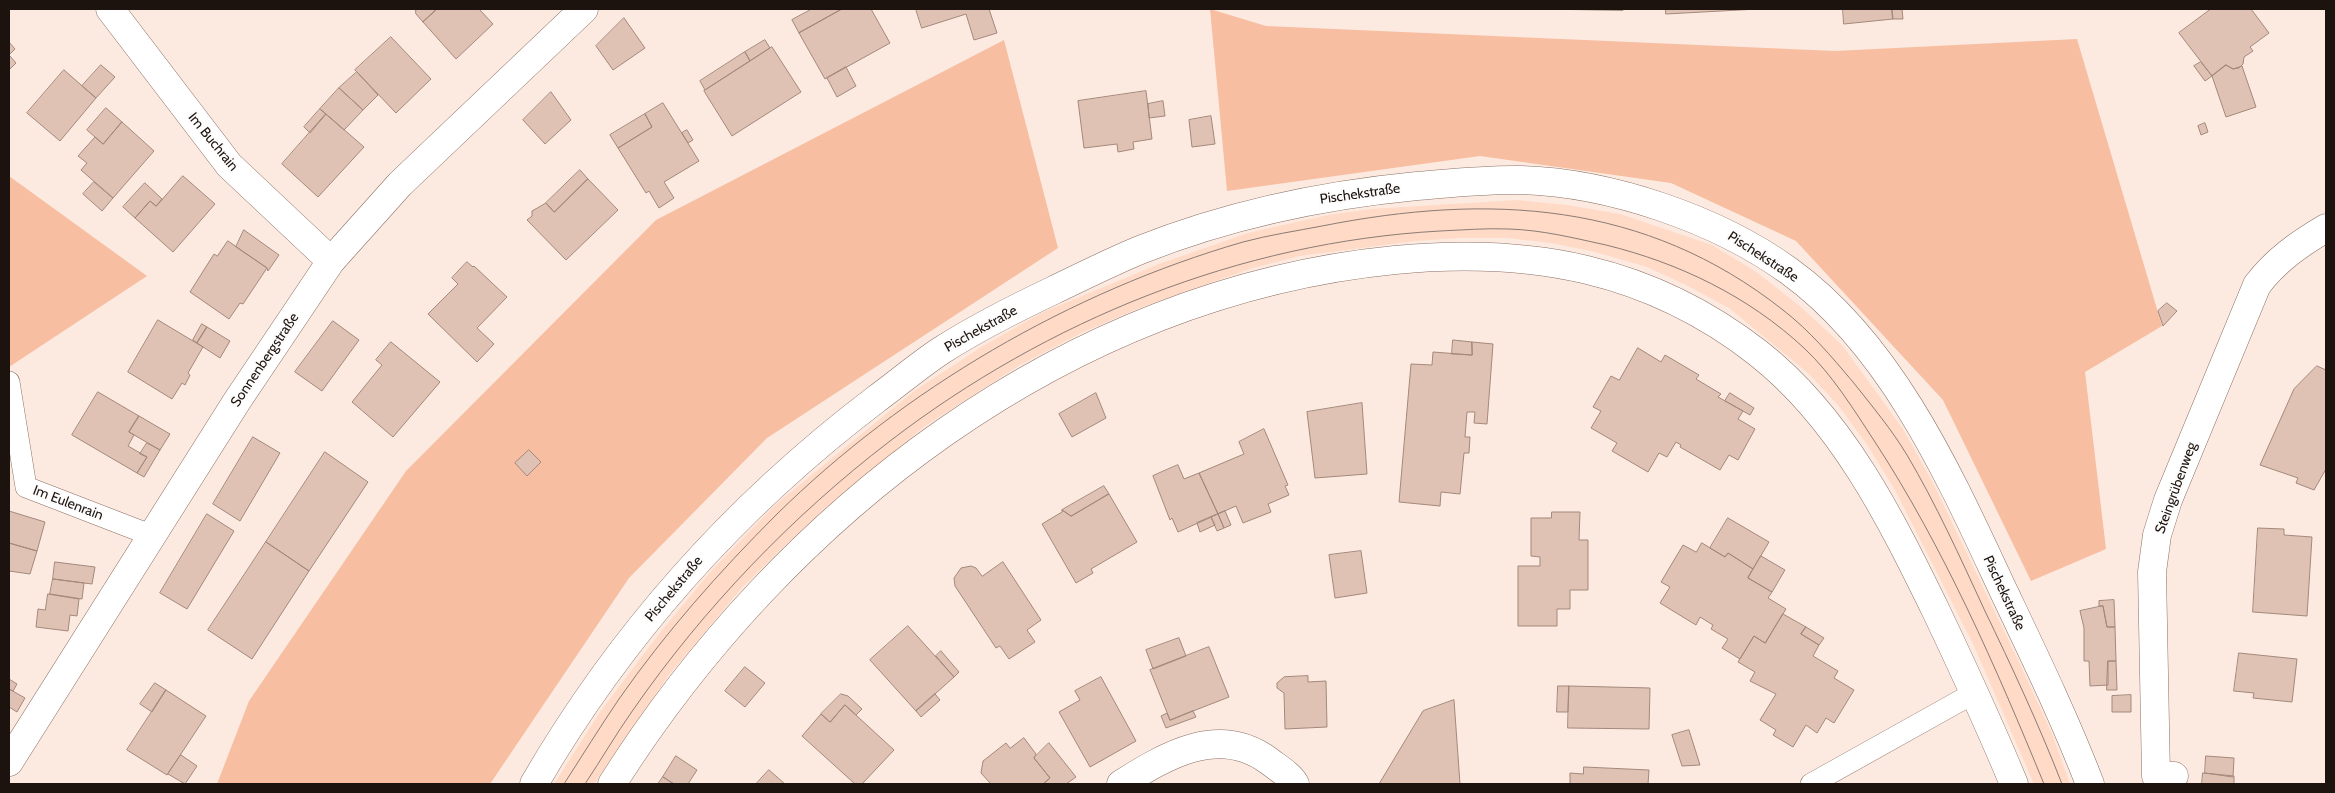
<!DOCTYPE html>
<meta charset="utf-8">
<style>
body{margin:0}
#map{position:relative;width:2335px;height:793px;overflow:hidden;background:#fceae1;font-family:Cabin,sans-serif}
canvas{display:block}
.frame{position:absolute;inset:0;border:10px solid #1d130e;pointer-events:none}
</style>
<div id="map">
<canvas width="2335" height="793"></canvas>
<div class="frame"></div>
</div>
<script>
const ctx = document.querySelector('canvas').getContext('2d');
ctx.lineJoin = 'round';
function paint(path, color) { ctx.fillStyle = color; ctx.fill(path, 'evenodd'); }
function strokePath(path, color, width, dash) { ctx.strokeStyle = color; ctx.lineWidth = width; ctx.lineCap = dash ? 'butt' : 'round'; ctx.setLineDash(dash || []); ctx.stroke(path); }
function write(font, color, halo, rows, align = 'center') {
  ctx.font = font + ' Cabin,sans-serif'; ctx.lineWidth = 4.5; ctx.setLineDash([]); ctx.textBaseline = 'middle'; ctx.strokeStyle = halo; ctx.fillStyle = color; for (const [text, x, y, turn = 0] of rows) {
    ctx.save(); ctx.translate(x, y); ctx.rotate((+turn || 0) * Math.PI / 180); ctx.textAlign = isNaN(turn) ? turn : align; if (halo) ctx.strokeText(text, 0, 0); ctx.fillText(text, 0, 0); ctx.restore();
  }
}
paint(new Path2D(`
 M1517,200L1567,205L1620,214L1712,245L1755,271L1801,307L1842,345L1903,429L1933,483L2019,662L2052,734L2070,784H2034L1974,646L1895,490L1868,446L1838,405L1809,374L1729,308L1686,285L1647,267L1595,252L1551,243L1507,238H1459L1415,241L1300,256L1253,268L1142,307L1081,333L1020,365L925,426L825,508L780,550L741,589L669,675L594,784H554L600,712L662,630L712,570L775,505L914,391L983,346L1041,313L1159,264L1248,233L1328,215L1371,209Z`), '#ffdac7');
paint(new Path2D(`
 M1210,9L1266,26L1835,51L2077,39L2162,326L2085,372L2106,549L2031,581L1943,400L1796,241L1671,183L1480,156L1227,191Z
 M1004,40L1058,248L767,438L629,578L490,784H217L249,701L406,471L656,220Z
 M9,176L147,276L9,367Z`), '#f7bea1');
const building = new Path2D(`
 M416,9H437L423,22L416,14Z
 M437,9H479L493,24L456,59L423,22Z
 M812,9H842L799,33L792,20Z
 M842,9H871L890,43L825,79L799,33Z
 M916,9H989L997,33L974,40L966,14L922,28Z
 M1540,9H1623V10Z
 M1666,9H1758L1666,14Z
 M1843,9H1892L1893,19L1844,24Z
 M1892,9H1902L1903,19H1893Z
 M2211,9H2251L2269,33L2250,47L2253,51L2244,57L2243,64L2239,68L2233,69L2226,65L2212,76L2179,33Z
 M624,18L645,48L613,70L596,46Z
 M391,37L431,79L396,113L355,70Z
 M765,40L770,48L750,61L745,52Z
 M9,42L15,49L9,55L16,63L9,70Z
 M772,47L801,92L732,136L704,91Z
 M745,52L750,61L705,90L700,81Z
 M2201,62L2212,76L2205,81L2194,66Z
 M101,65L115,77L96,98L82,86Z
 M2226,65L2233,69L2242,66L2256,107L2226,117L2212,76Z
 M846,67L856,86L837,97L827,78Z
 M64,70L96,98L60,141L27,113Z
 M357,72L378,95L363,110L339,88Z
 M339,88L363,110L344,130L320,109Z
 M1146,91L1152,139L1133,142L1134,149L1118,152L1117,144L1084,148L1078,101Z
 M551,92L571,120L545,144L523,120Z
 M1163,101L1165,116L1149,118L1148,104Z
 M663,103L699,161L664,182L674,198L659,208L649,191L646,193L618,148L652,127L645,114Z
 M106,108L122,122L103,144L87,130Z
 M320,109L326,114L310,133L304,127Z
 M326,114L364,147L318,197L282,164Z
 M645,114L652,127L618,148L610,135Z
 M1211,116L1215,144L1192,147L1189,120Z
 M122,122L154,151L113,198L81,170L87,163L78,156L95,137L103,144Z
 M2205,123L2208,132L2201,135L2198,126Z
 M687,130L693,140L688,143L682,133Z
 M580,170L588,179L554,212L546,203Z
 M183,176L215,204L173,252L135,218L150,201L156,206Z
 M588,179L618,210L566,260L527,220L532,216V211L546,203L554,212Z
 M94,182L113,198L102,211L83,194Z
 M145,183L162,199L156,206L150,201L135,218L123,207Z
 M244,230L279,255L268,271L267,268L236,247Z
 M228,241L267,268L243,304L240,303L229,319L190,292L214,254L217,256Z
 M467,262L473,267L474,266L507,297L477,328L494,344L477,362L428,314L458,284L452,278Z
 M2167,303L2177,311L2163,326L2158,311Z
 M158,320L203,347L188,373L190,375L185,385L182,383L172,399L128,372Z
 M333,321L359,340L322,391L295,372Z
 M202,324L207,327L197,343L193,340Z
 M207,327L230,341L220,358L197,343Z
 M1453,340L1472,342V355L1452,354Z
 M391,342L440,382L393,437L352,402L382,365L376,360Z
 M1472,342L1493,344L1487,424L1474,423L1475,412H1467L1465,437H1470L1469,453H1464L1460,494L1441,492L1440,506L1399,502L1411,364L1432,365L1433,352L1472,355Z
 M1638,348L1661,362L1665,355L1699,375L1696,379L1721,394L1718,397L1743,411L1738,419L1755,429L1738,460L1729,455L1720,470L1680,447L1681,445L1676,442L1667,457L1659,453L1648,472L1612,451L1617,443L1591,428L1601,411L1593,407L1611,376L1619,380Z
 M2317,366L2326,370V469L2314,490L2296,483L2298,478L2260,465L2294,389Z
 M98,392L139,416L129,432L134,435L128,446L147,457L137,473L72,435Z
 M1096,393L1106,418L1072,437L1059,414Z
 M1730,393L1754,408L1750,415L1725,401Z
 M1362,403L1367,474L1315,478L1307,412Z
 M139,416L170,434L160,450L129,432Z
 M1264,429L1288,485L1285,486L1289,495L1268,504L1271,512L1243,523L1236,506L1218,514L1199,473L1244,454L1239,442Z
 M253,437L280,453L240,521L213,504Z
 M147,443L160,450L144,477L137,473L147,457L140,454Z
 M529,450L541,462L527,476L515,463Z
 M325,452L368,482L309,571L266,542Z
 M1178,465L1184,479L1199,473L1218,514L1178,532L1172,518L1170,520L1153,476Z
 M1104,486L1109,494L1071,516L1062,510Z
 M1109,494L1137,542L1091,569L1093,573L1076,583L1042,524L1062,512V510L1071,516Z
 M9,511L45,522L37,551L9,543Z
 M1225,511L1231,525L1224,528L1218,514Z
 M1552,512H1580L1579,540H1588V590H1570V609H1557V626H1518V566H1540V557L1531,556V518H1551Z
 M207,514L234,531L187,609L160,593Z
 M1218,514L1224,528L1217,531L1211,517Z
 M1211,517L1215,525L1200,532L1197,523Z
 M1728,518L1769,542L1753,569L1728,553L1725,557L1710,548Z
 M2258,528L2284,529V535L2312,537L2307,616L2253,612Z
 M266,542L309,571L252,659L208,630Z
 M9,543L37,551L30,574L9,571Z
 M1702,543L1725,557L1728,553L1753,569L1748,578L1772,592L1768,598L1786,609L1765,643L1754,636L1740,659L1722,648L1728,639L1711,629L1713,625L1700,617L1696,625L1660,603L1670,587L1661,582L1683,545L1696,552Z
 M1361,551L1367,593L1335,598L1329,555Z
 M1761,556L1785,570L1772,592L1748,578Z
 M55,562L95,567L92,584L53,579Z
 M1003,562L1041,620L1027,630L1035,642L1009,659L1000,646L996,648L955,586L954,578L961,568L971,566L976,568L982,576Z
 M53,579L84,583L82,599L50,594Z
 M48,594L79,599L77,616L70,615L68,631L36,627L38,609L45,610Z
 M2114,600L2115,627H2107L2103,606H2099V601Z
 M2103,606L2107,627H2115L2116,661H2108V685L2090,686L2089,661H2084V628L2080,611Z
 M1783,614L1806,627L1801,634L1819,645L1813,656L1838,671L1834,678L1854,690L1834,723L1826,718L1817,733L1806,725L1793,747L1773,735L1776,730L1760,720L1776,694L1750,681L1755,672L1738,662L1754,636L1765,643Z
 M908,626L954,677L916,711L870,660Z
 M1806,627L1824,638L1819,645L1801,634Z
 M1179,638L1186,656L1153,669L1146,650Z
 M1209,647L1229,697L1170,720L1150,670Z
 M941,651L959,672L954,677L936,656Z
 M2239,653L2297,659L2292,702L2253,698L2254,693L2234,691Z
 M2108,661H2116L2117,690H2107Z
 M745,667L765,683L745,707L725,691Z
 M1308,676V682L1326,681L1327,727L1285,729L1284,693L1277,688V683L1284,677Z
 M1101,677L1136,741L1090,767L1059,712L1080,700L1075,691Z
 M9,679L17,684L13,691L9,689Z
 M155,683L166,690L152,712L140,704Z
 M1558,686H1569L1568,712H1557Z
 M1569,686L1650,688L1649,729L1568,728Z
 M9,689L25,698L17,712L9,707Z
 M166,690L206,716L167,775L127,750Z
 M841,694L848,696L862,709L856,715L845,705L830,722L821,714Z
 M935,694L940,700L921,717L916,711Z
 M2131,695V712H2112V696Z
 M1454,700L1460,784H1379L1423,711Z
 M845,705L894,750L862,784H855L802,736L821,714L830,722Z
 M1193,711L1196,717L1166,728L1161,716L1167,713L1170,720Z
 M1689,730L1700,765L1682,766L1672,735Z
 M1024,738L1036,754L1034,758L1050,778L1043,784H991L981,773L983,761L1006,743L1010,748Z
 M1049,743L1076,777L1066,784H1043L1050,778L1034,758Z
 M181,755L197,766L185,784L168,774Z
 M676,756L697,770L688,784H674L663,777Z
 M2206,756L2234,758L2233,777L2205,773Z
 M1584,767L1649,770L1648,784H1570V773L1583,774Z
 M769,770L785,784H756Z
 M2203,773L2234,776V784H2202Z
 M663,777L674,784H658Z`);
paint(building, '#dfc2b3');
strokePath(building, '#a3887b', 1);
const service = new Path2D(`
 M9,382L26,487L153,536
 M1811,784L1974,693`);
const minor = new Path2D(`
 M110,9L229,165L331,261
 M9,762L237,401L331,261L400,184L584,9
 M2174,776H2156L2152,572L2157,535L2168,500L2257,285C2276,260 2299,244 2326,228
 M1121,784C1167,755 1219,724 1269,761C1278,768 1290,775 1295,784`);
const secondary = new Path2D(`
 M534,784C621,634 737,505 875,400C897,384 919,365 942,350C978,327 1016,308 1054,290C1083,276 1111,262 1140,250C1228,215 1323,195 1417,186C1452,183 1487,179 1522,180C1611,183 1717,219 1789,271C1893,346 1951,479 2004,592C2034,655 2065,719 2090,784
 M612,784C784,512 1067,292 1395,260C1530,247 1649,268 1758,353C1842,419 1891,519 1937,613C1964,670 1990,726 2014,784`);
strokePath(service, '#8c7164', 22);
strokePath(minor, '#8c7164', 29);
strokePath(secondary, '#8c7164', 29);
strokePath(service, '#fff', 21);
strokePath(minor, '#fff', 28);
strokePath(secondary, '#fff', 28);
strokePath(new Path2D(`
 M564,784C582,756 600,727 619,699C665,633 719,572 776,515C904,389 1070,292 1243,242C1269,235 1296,231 1322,226C1489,193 1645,201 1783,310C1810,331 1831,356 1853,382C1872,406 1892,430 1907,455C1936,504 1960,557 1984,609C2012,667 2039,725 2062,784
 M585,784C601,760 616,734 633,710C703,609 792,516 890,441C1048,320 1240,242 1440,231C1463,230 1486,228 1509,229C1542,230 1574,238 1606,245C1679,263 1748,296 1804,348C1832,374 1854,410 1875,442C1944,548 1996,667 2044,784`), '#8a7c75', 1);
write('14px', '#1d130e', '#fcfcfc', [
 ["Im Buchrain",213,142,51],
 ["Pischekstraße",1360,194,-8],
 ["Pischekstraße",1763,257,33],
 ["Pischekstraße",981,329,-29],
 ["Sonnenbergstraße",265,360,-56],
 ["Steingrübenweg",2176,488,-70],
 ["Im Eulenrain",68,503,21],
 ["Pischekstraße",674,589,-50],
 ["Pischekstraße",2004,593,65]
]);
</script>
